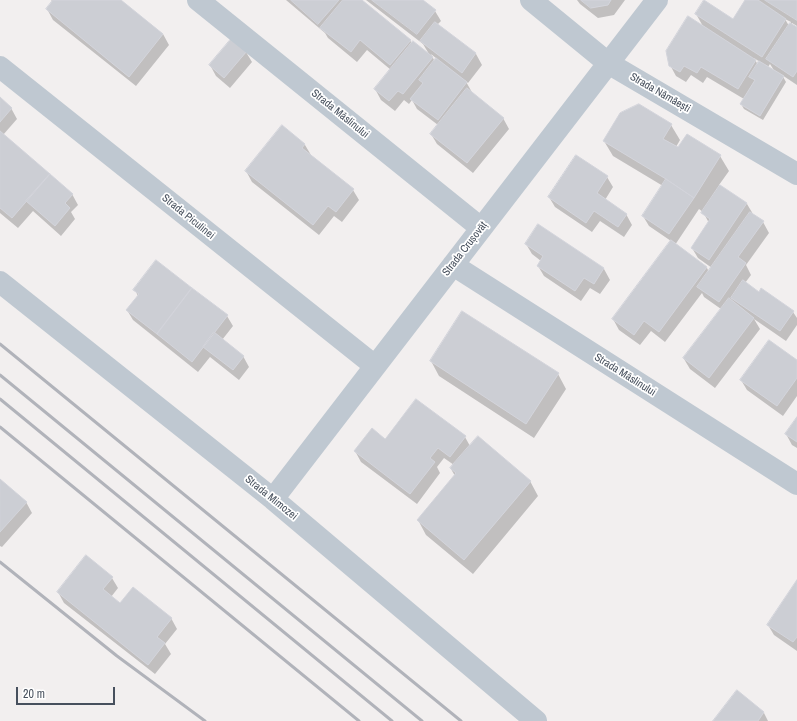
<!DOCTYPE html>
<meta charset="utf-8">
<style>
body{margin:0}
#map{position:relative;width:797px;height:721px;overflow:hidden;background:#f2efef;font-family:"Archivo Narrow",sans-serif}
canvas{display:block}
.scale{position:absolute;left:16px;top:687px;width:99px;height:18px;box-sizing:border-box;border:2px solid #47505d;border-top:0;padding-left:5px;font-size:12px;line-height:14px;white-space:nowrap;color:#47505d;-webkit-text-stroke:3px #fff;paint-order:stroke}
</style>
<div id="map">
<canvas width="797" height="721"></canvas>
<div class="scale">20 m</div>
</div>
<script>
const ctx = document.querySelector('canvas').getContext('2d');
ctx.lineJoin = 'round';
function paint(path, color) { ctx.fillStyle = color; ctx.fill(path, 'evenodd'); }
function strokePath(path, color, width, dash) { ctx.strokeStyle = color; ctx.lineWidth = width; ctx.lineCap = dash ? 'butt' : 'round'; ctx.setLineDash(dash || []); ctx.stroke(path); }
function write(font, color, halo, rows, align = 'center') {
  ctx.font = font + ' "Archivo Narrow",sans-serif'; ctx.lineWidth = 3.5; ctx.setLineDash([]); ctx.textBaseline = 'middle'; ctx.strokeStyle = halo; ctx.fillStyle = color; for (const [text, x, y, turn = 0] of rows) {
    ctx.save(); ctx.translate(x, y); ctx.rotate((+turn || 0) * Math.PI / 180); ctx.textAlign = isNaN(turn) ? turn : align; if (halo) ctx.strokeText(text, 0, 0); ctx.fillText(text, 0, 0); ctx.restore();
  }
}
paint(new Path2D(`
 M51,0H120L163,34L169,45L136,86L53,20L47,9L53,2Z
 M286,0H361L410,40L412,44L429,54L423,44L366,0H421L435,11L441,21L437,25L476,54L482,65L468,83L465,80L473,94L503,118L509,129L473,173L437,144L431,134L438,125L417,109L412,100L409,104L404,100L395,111L381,100L375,89L391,70L367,50L357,62L328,38L325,33ZM431,54L437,59L435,62Z
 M577,0H625L614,15L598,18L580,4Z
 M746,0H797V26L792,23L791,25L797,28V85L782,75L786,82L763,120L744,109L741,104L744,99L707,77L703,83L691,75L686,82L676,76L670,65L704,28L696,14L733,20ZM785,19L791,22L789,26ZM754,58L760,62L758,65ZM770,64L775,72L768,67Z
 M246,52L252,62L230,88L216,76L210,65Z
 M0,99L11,108L17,119L3,135L72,194L78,205L71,212L75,219L61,236L33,211L18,228L0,213Z
 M671,125L680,140L676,147L720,156L729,171L719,185L747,204L753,214L763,222L769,233L746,265L751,275L745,283L759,293L793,312L797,318V325L786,341L754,319L760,329L715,388L690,369L684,359L721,309L704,297L702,293L665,342L651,331L640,345L619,330L613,319L671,241L649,226L643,216L663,186L613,156L604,141ZM699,209L703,212L709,223L692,248L698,258L712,268L709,272L707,268L675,245Z
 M282,126L305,145L311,155L353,190L359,200L342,222L334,216L319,235L252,182L246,171Z
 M607,177L613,187L605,200L626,214L632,225L624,237L600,221L592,232L555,207L549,197Z
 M538,225L604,269L610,280L600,294L590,288L581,301L544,276L538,266L541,261L532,254L526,244Z
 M135,290L227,316L233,326L222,340L243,356L249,367L239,380L210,357L198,372L133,320L127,310L138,296Z
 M431,361L558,374L566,389L534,438L439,376Z
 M797,361V396L783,416L747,390L741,380Z
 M797,419V448L792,445L786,434Z
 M465,437L470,446L530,481L538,496L473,574L426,535L418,520L455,476L451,469L454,465L444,458L437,467L440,473L417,504L361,462L355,451L386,440Z
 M0,480L26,502L32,513L2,547L0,546Z
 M86,557L112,578L118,588L111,597L120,604L171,618L177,629L165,644L171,654L155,674L64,603L58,592Z
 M797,582V651L774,635L768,625Z
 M764,713L768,721H714Z`), '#0003');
const building = new Path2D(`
 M53,0H121L163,34L129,77L46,9Z
 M291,0H339L318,24Z
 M343,0H362L411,40L390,65L360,40L351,52L320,28Z
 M372,0H423L436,10L417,34Z
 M581,0H611L608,5L591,8Z
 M704,0L733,19L745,0H758L786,19L762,57L695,14Z
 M765,0H797V20Z
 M688,16L756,60L738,89L701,67L697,73L684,66L680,72L669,66L666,51Z
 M435,22L476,53L462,73L420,41Z
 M790,23L797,27V71L793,77L766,59Z
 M231,39L247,51L224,78L209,65Z
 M413,41L433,57L403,94L398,91L389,101L374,89Z
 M436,58L467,82L438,120L410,99L423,83L419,80Z
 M759,61L784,76L760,116L740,104L755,80L749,77Z
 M467,88L504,118L467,163L430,134Z
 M0,97L12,108L0,122Z
 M639,104L672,124L663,139L678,147L687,134L721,155L694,198L666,179L603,141L620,113Z
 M282,125L305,144L302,148L354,189L336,212L328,206L313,225L245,171Z
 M0,131L50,174L12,218L0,208Z
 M576,155L608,176L597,193L627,214L618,227L594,211L586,223L548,197Z
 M50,174L73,194L65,203L70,208L55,226L26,201Z
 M666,179L694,198L669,234L642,216Z
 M720,185L747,203L709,260L691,248L710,219L701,213Z
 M750,212L764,221L738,257L746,263L719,302L697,287Z
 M538,224L604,268L594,284L584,278L575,291L537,266L543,256L525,244Z
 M671,240L707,267L659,332L644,321L634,335L612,319Z
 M156,260L192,288L157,334L126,310L139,294L133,290Z
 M743,280L759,292L761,288L794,311L780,331L731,298Z
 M192,288L228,315L192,362L157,334Z
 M729,298L754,318L709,378L683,358Z
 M462,311L559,373L526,424L430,361Z
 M214,332L244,356L233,370L203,347Z
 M769,340L797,360V378L777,406L740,380Z
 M416,399L466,436L450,457L438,448L430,458L435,462L410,494L354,451L372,428L385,439Z
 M797,417V442L785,434Z
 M478,436L531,481L464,560L417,520L456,473L450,468Z
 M0,479L27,502L0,532Z
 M86,555L113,577L103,589L120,603L133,587L172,618L157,637L165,643L148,665L57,592Z
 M797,580V637L793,642L767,625Z
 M737,690L764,712L758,721H713Z`);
paint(building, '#ccced4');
strokePath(building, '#d3d4db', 1);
strokePath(new Path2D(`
 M198,0L481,228
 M531,0L608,63L797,174
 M0,67L375,366
 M453,265L797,484
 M0,282L273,499L536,721
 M273,499L657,0`), '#bfc8d1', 22);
strokePath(new Path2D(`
 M0,344L461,721
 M0,375L422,721
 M0,399L392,721
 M0,427L359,721
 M0,562L117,656L205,721`), '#b1b3ba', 3);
write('11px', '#47505d', '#fff', [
 ["Strada Nămăești",660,93,30],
 ["Strada Măslinului",340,114,39],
 ["Strada Piculinei",188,217,39],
 ["Strada Crușovăț",465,249,-52],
 ["Strada Măslinului",625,375,32],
 ["Strada Mimozei",271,498,39]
]);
</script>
